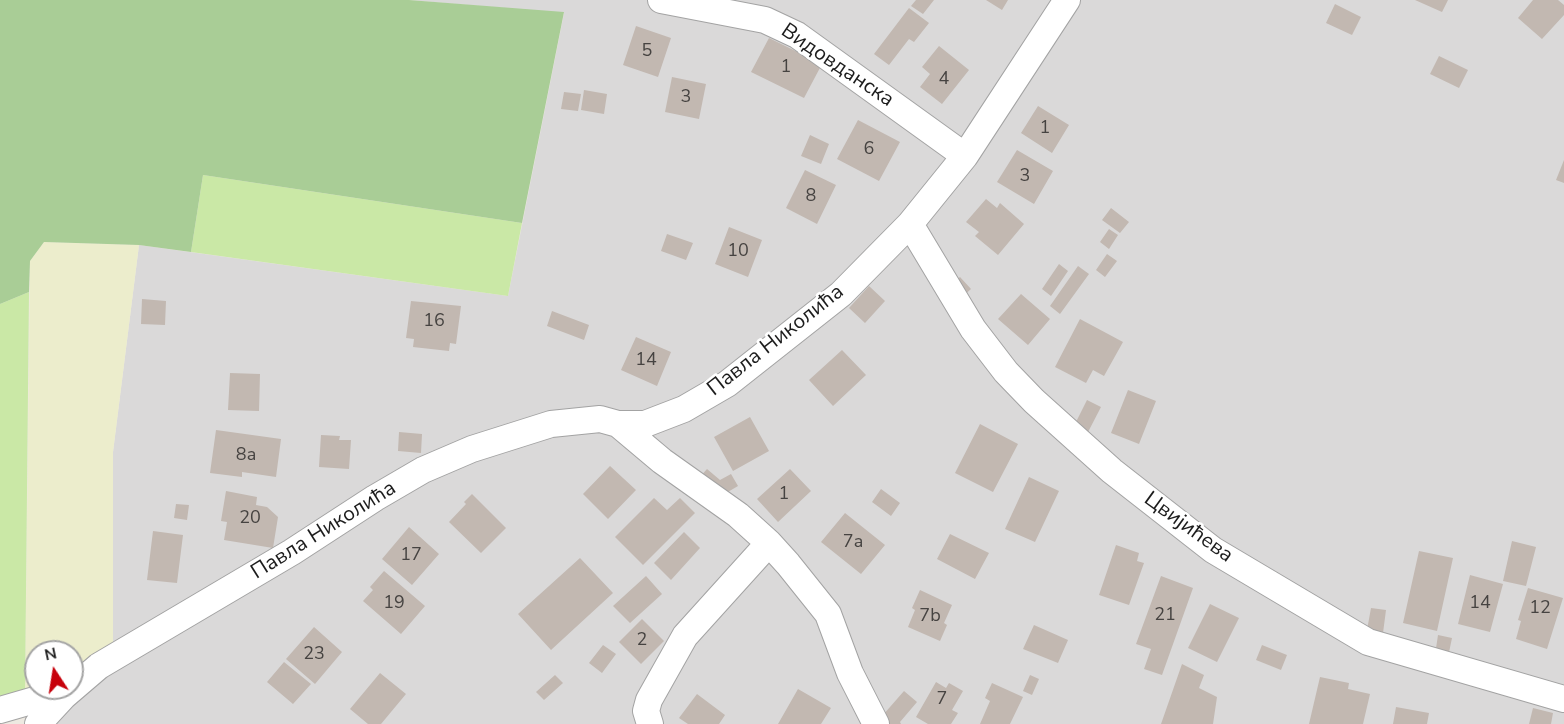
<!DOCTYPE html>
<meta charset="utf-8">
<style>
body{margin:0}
#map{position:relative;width:1564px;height:724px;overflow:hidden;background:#ede9e1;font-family:"Nunito Sans",sans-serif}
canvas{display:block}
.north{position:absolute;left:24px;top:640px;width:60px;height:60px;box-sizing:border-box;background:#fff;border:2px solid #a4a4a4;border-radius:50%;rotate:348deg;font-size:16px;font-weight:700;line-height:24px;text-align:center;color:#1c1c1c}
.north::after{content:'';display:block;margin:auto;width:21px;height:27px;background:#c7010b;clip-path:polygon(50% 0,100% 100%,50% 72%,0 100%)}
</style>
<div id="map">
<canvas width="1564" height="724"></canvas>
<div class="north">N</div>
</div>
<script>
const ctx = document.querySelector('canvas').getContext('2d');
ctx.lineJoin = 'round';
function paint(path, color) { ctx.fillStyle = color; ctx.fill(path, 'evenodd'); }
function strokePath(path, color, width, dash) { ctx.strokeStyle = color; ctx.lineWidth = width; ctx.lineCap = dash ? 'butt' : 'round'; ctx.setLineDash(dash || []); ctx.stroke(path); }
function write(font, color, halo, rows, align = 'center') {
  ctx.font = font + ' "Nunito Sans",sans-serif'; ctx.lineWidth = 5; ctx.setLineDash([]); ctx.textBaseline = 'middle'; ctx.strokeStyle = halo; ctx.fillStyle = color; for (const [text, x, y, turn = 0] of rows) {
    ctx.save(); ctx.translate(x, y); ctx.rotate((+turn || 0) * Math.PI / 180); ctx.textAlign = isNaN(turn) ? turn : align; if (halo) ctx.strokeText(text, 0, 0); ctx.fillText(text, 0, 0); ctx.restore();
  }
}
paint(new Path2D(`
 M409,0H1564V724H46L113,646V452L139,245L508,296L564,13Z`), '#dad9d9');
paint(new Path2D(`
 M44,242L139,245L113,452V646L72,674V652H36V688L25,692L30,261Z`), '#ecedcc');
paint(new Path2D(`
 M203,175L522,223L508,296L191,252Z
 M29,292L25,692L0,699V304Z`), '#cae8a6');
paint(new Path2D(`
 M0,0H409L564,12L522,223L203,175L191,252L139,245L44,242L30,261L29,292L0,304Z`), '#a9cd96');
paint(new Path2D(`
 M916,0H934L923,14L911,6Z
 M986,0H1008L1002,10Z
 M1415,0H1448L1442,12Z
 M1533,0H1558L1564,5V15L1542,39L1518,18Z
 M1335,4L1361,17L1352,35L1326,23Z
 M909,8L929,23L914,42L909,39L889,65L874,54Z
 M636,26L671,38L658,77L623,65Z
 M769,38L822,64L804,98L751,72Z
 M939,46L969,70L942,104L920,87L930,74L922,67Z
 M1439,56L1468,70L1459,88L1430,74Z
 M672,77L706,84L699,119L665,112Z
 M584,90L607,94L604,114L581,110Z
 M564,92L581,94L578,111L561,109Z
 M1038,106L1069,125L1052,153L1021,133Z
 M858,120L900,142L879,181L837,159Z
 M810,135L829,144L821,164L801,156Z
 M1017,150L1053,171L1034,204L997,182Z
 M1564,160V183L1556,180Z
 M805,170L836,185L817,224L786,208Z
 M986,199L997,208L1000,203L1024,224L998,255L975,236L979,232L966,222Z
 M1111,208L1129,222L1120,233L1102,220Z
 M729,227L762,240L748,277L715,264Z
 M1109,229L1118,235L1109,249L1100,242Z
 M667,234L693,243L686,260L661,251Z
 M1107,254L1117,261L1105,277L1096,270Z
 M1059,264L1068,271L1051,296L1042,289Z
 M1078,266L1089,274L1060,314L1050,306Z
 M960,277L971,289L961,298L950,286Z
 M869,286L885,301L865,323L849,308Z
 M1021,294L1050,319L1028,345L998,319Z
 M142,299L166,301L165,325L141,324Z
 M411,301L461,306L456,344L450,343L449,351L413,347L414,339L406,338Z
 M552,311L589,325L584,340L547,326Z
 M1080,319L1123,342L1104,376L1093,370L1086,383L1055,367Z
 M636,337L671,352L657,386L621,370Z
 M842,350L866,375L833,406L809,380Z
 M230,373L260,374L259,411L228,410Z
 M1128,390L1156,401L1139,444L1111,433Z
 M1087,400L1101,407L1087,434L1073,428Z
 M750,417L769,451L733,471L714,437Z
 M980,424L1018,444L993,492L955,473Z
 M216,430L281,439L276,477L242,472V477L210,473Z
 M399,432L422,434L421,453L398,451Z
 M321,435L340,436L339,440H351L349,469L319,467Z
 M610,466L636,490L608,519L583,494Z
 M707,469L720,480L731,474L738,486L721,496L699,478Z
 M790,469L811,491L778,522L757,499Z
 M1029,477L1059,491L1035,542L1005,529Z
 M881,489L900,503L891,516L872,502Z
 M226,491L257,497L256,505L267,507L278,517L273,548L224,540L227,522L221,521Z
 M472,494L506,528L481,553L449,522L466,504L464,502Z
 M654,498L667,510L680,498L695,513L643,565L615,537Z
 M176,504L189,505L187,520L174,518Z
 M845,513L885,545L861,574L821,542Z
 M409,527L439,554L412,585L382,559Z
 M153,531L183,535L177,583L147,580Z
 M684,532L700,548L671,580L654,563Z
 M950,534L989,553L975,579L937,559Z
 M1512,541L1536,547L1526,586L1503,581Z
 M1116,545L1139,553L1137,561L1144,563L1129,605L1099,595Z
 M1419,551L1453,558L1437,631L1403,623Z
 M580,558L613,593L551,650L518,614Z
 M384,571L425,606L401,634L363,601L373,590L370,587Z
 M1470,575L1503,584L1490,632L1458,624Z
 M646,576L662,594L630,623L613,606Z
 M1161,576L1193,588L1162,675L1144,669L1151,649L1136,644Z
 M1528,588L1563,598L1547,649L1516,639L1521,621L1518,620Z
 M920,590L952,605L944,623L947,625L940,641L908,627L915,610L912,608Z
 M1210,604L1239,618L1217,662L1188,648Z
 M1371,608L1386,610L1383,633L1367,630Z
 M642,619L664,641L641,664L619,642Z
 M1034,625L1068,640L1058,663L1023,649Z
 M314,627L342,652L315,684L286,659Z
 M1438,635L1452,638L1448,657L1435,655Z
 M603,645L616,654L602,673L589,663Z
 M1262,645L1287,655L1281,670L1256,660Z
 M284,662L311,684L293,704L267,682Z
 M1182,664L1204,675L1199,688L1217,697L1213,724H1161Z
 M380,673L406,694L381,724H368L350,709Z
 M555,675L563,683L544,700L536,692Z
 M1030,675L1039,679L1032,695L1023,691Z
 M1320,677L1349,683L1348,689L1370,694L1363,724H1309Z
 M936,682L946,688L949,683L963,691L952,710L958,713L951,724H928L916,717Z
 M992,683L1023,697L1010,724H980L990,701L985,698Z
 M798,689L831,708L821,724H778Z
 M904,691L917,702L900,722L901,724H888L883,715Z
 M697,694L725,715L719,724H688L679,718Z
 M1396,707L1429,713L1427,724H1393Z
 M1533,708L1553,713L1551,724H1529Z`), '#c2b8b1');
const minor = new Path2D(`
 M661,0L765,20L797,35L965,156
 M910,224L973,329L1006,372L1034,401L1112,471L1213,550L1368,642L1564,699
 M618,424L662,461L738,515L769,543L788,564L828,614L850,673L876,724
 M0,710L45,697L64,696
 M38,724L64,696L99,666L292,552L375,498L423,470L472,449L551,424L600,419L618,424H645L684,409L727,384L841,294L910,224L965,156L1067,0
 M650,724L646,711L649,700L685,636L769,543`);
strokePath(minor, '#a3a3a3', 28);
strokePath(minor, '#fff', 26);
write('18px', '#464341', null, [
 ["5",647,52],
 ["1",786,68],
 ["4",944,80],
 ["3",686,98],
 ["1",1045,129],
 ["6",869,150],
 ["3",1025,177],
 ["8",811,197],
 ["10",738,252],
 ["16",434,322],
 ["14",646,361],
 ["8a",246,456],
 ["1",784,495],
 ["20",250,519],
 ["7a",853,543],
 ["17",411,556],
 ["19",394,604],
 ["14",1480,604],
 ["12",1540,609],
 ["21",1165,616],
 ["7b",930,617],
 ["2",642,641],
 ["23",314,655],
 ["7",942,700]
]);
write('21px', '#1c1c1c', '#fff', [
 ["Видовданска",837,66,34],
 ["Павла Николића",776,341,-38],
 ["Цвијићева",1188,528,36],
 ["Павла Николића",324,531,-32]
]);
</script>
